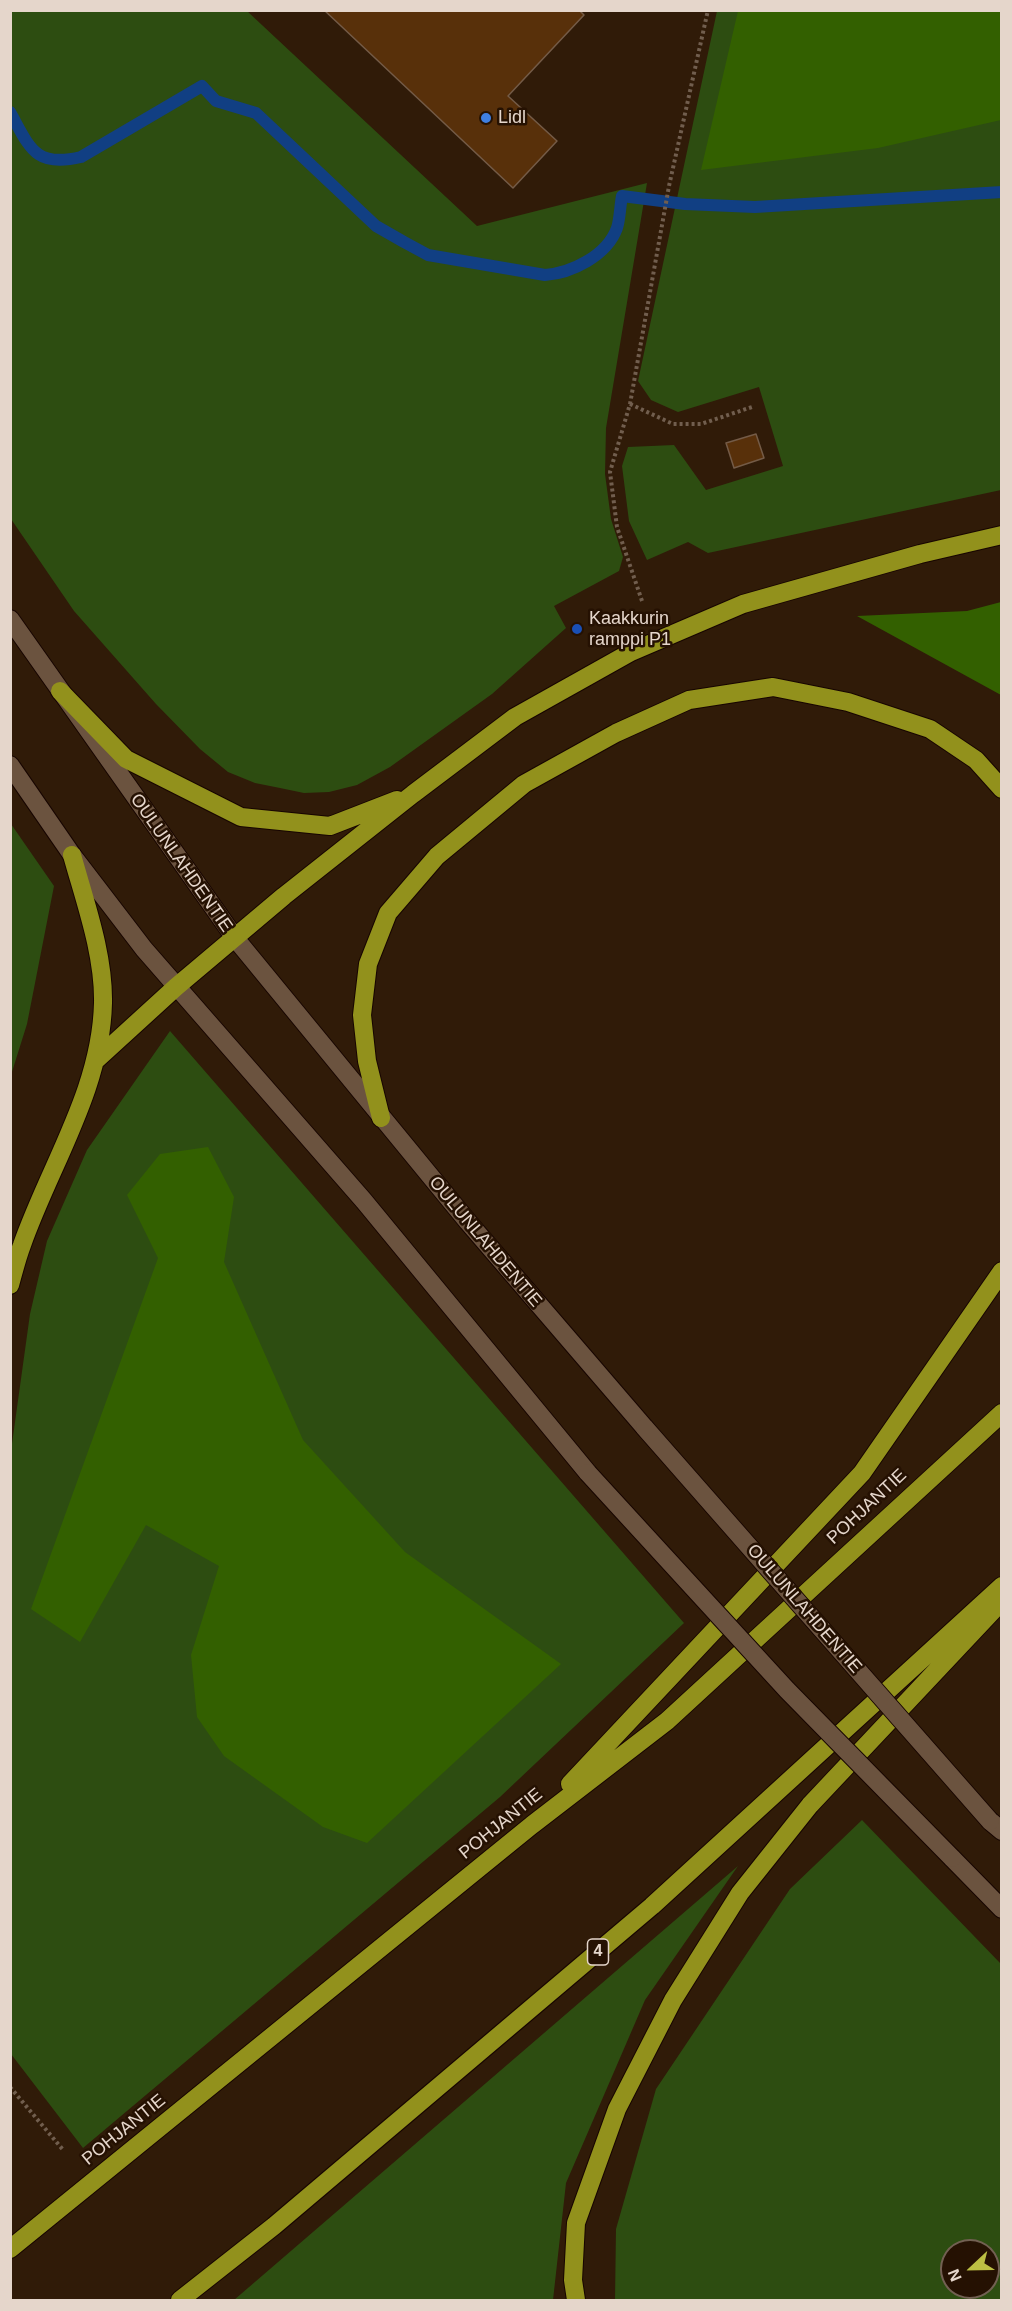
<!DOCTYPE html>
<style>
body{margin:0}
#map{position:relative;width:1012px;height:2311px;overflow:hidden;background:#301b08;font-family:Helvetica,sans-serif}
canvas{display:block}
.frame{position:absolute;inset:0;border:12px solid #e5d6cb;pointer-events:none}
.north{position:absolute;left:940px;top:2239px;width:60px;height:60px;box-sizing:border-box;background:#251102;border:2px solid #726052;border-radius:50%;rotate:248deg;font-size:16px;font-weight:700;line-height:24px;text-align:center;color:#e5d6cb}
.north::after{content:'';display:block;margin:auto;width:21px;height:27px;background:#bdbf43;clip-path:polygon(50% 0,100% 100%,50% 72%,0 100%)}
</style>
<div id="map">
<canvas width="1012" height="2311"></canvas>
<div class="frame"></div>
<div class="north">N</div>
</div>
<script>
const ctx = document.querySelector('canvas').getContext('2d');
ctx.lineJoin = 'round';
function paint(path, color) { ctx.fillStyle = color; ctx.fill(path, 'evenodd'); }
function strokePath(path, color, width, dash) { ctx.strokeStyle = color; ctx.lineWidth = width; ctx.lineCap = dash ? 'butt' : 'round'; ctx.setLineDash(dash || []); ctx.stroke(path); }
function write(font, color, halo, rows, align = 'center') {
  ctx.font = font + ' Helvetica,sans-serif'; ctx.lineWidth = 5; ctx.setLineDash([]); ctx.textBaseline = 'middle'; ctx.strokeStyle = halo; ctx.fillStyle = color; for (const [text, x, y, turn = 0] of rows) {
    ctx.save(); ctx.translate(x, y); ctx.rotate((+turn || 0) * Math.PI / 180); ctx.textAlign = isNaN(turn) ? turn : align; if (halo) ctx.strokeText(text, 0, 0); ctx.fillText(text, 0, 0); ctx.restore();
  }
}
paint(new Path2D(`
 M10,11H247L477,226L647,183L606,428L605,474L611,519L623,557L619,571L554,606L566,628L492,694L390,767L357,785L329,792L304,793L280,788L255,783L228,772L200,749L156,704L74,611L11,519Z
 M717,11H1001V490L708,553L688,542L647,560L629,521L622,466L628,447L674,445L706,490L783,466L759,387L678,412L651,400L638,381Z
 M11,824L54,886L27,1024L11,1075Z
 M170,1031L684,1623L500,1797L83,2148L11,2054L10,1458L30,1314L47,1241L87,1150Z
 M862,1820L1001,1964V2300H615L616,2229L656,2089L790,1889ZM952,2251H988V2287H952Z
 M738,1866L645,2000L566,2183L553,2300H234Z`), '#2d4d11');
paint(new Path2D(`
 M738,11H1001V120L878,148L701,170Z
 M1001,602V695L857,616L967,611Z
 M208,1147L234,1197L224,1262L303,1440L405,1552L561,1664L367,1843L323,1827L224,1756L197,1717L191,1655L219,1566L146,1525L80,1642L31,1609L158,1258L127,1195L160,1154Z`), '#336000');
strokePath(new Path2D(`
 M10,112C30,148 35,168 81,157L202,86L216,101L256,113L376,226L404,242L428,255L545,275C571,273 607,256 617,228C620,219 620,206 622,196L685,204L755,207L1002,192`), '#113f83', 12);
const building = new Path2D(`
 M324,10H579L584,15L508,96L557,141L513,188Z
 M756,434L764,458L734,468L726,443Z`);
paint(building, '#58300a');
strokePath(building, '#745b47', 1.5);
const secondary = new Path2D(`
 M10,619L235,938L468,1222L645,1428
 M10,765L72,855L144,949L364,1201L588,1473
 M990,1821L1002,1831
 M952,1858L1002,1909`);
const highway = new Path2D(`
 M60,691L126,759L241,817L330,826L397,800
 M96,1060L176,987L284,896L413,794L515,717L631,652L743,604L920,554L1002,535
 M381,1118L367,1061L362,1015L368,964L388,913L437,856L524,784L616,733L689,700L773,687L848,702L930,729L976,760L1002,789
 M10,1285C14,1271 17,1258 22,1245C50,1165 101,1090 103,1003C104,954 85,902 72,855
 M570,1784L862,1473L1002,1271
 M10,2249L532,1825L667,1721L1002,1413
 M180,2300L274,2226L652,1906L1002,1586
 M576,2300L573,2280L576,2223L617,2109L673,2000L740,1893L810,1805L1002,1601`);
strokePath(secondary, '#170500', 20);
strokePath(highway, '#170500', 20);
strokePath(new Path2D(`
 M630,404L673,424H701L752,407
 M642,601L617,527L610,472L630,404L669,186L708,10
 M10,2087L64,2151`), '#715e4e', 4, [3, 3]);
strokePath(secondary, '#6b533f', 18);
strokePath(highway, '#92911c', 18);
const secondaryBridge = new Path2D(`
 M645,1428L990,1821
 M588,1473L787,1690L952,1858`);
strokePath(secondaryBridge, '#170500', 20, []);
strokePath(secondaryBridge, '#6b533f', 18);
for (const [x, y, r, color] of [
 [486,118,6,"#3f7fe0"],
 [577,629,6,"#1a4fb4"]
]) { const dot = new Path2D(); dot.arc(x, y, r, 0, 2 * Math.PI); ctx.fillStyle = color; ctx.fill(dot); strokePath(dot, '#251102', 2); }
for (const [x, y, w] of [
 [598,1952,21]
]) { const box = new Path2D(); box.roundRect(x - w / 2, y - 13, w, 26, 4.5); ctx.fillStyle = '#251102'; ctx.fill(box); strokePath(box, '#e5d6cb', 1.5); }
write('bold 16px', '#e5d6cb', null, [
 ["4",598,1952]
]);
write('18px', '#e5d6cb', '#251102', [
 ["Lidl",498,118],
 ["Kaakkurin",589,619],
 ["ramppi P1",589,640]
], 'left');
write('18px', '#e5d6cb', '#251102', [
 ["OULUNLAHDENTIE",181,863,55],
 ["OULUNLAHDENTIE",485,1242,50],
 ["POHJANTIE",867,1507,-43],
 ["OULUNLAHDENTIE",804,1609,49],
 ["POHJANTIE",501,1824,-39],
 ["POHJANTIE",124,2130,-39]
]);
</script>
